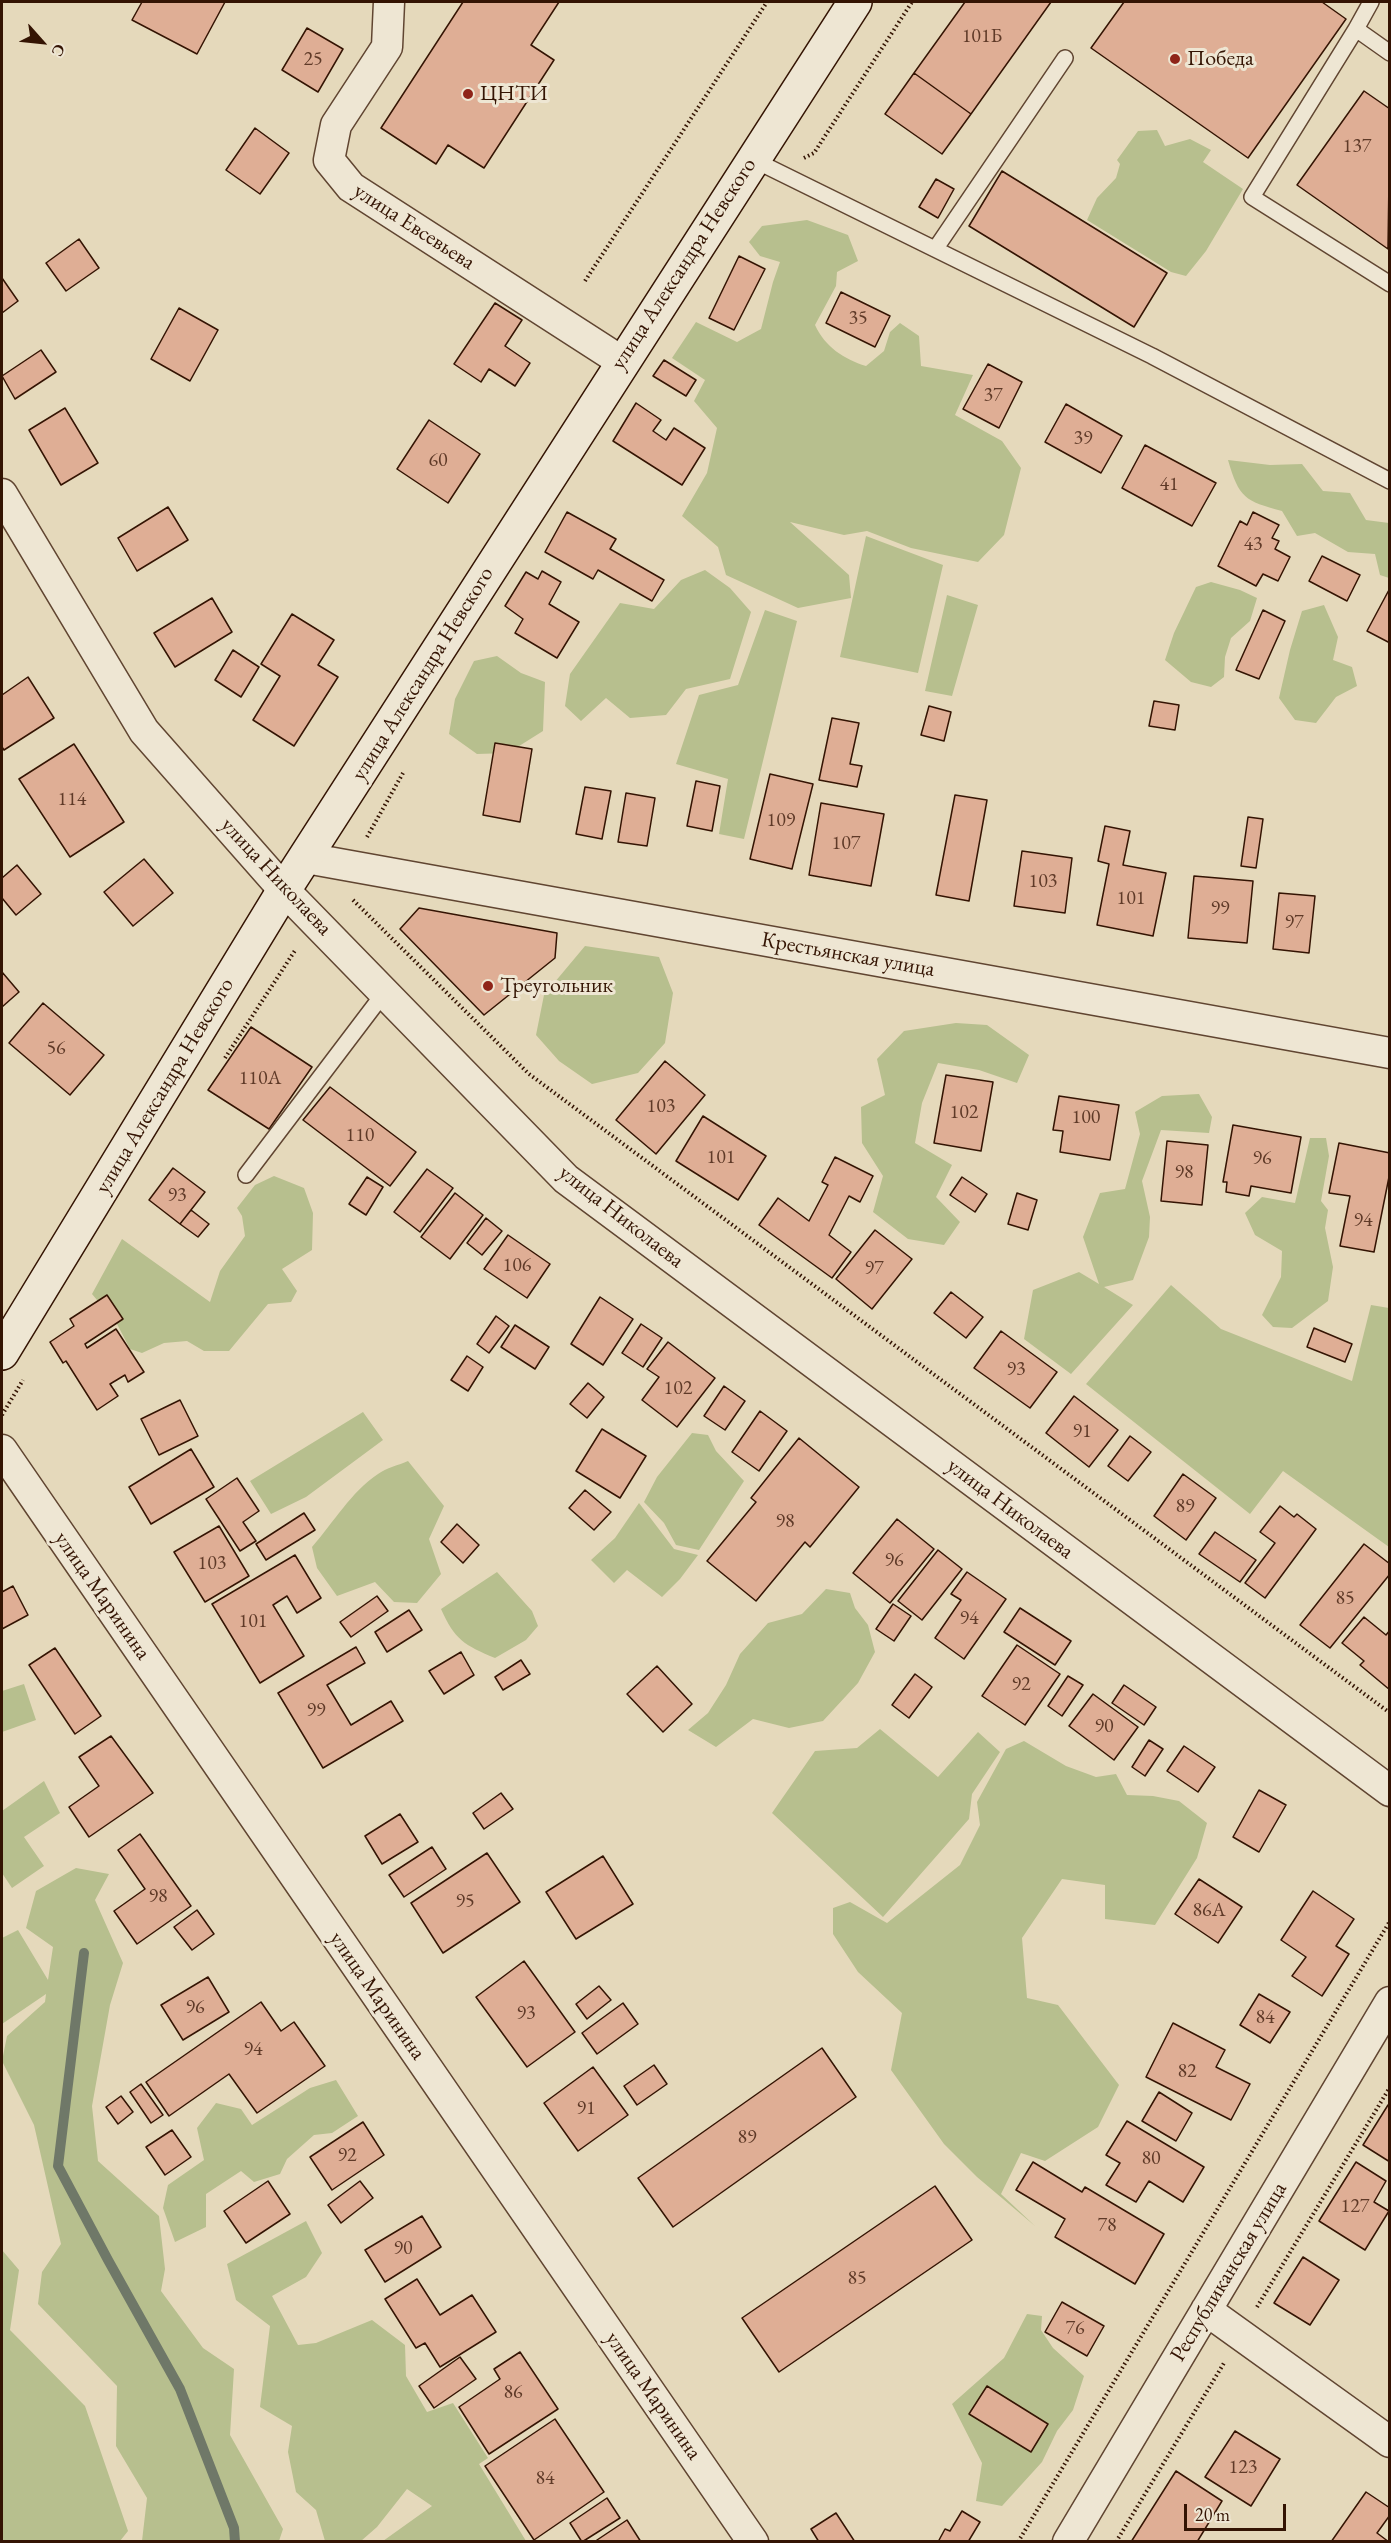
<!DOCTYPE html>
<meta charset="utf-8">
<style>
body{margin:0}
#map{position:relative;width:1391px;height:2543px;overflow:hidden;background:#e5d9bb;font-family:"EB Garamond",serif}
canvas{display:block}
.frame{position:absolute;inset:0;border:3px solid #341403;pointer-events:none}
.north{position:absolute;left:12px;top:12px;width:60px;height:60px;-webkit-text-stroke:4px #eee6d3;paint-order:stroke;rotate:117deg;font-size:16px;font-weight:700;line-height:24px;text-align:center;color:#341403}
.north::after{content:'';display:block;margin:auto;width:21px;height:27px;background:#341403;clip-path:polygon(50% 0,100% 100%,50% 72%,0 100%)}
.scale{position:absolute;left:1184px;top:2504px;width:102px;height:27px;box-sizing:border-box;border:3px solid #341403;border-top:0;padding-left:8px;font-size:18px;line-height:21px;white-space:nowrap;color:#341403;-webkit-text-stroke:4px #eee6d3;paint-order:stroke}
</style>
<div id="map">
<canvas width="1391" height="2543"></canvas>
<div class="frame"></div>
<div class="north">С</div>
<div class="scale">20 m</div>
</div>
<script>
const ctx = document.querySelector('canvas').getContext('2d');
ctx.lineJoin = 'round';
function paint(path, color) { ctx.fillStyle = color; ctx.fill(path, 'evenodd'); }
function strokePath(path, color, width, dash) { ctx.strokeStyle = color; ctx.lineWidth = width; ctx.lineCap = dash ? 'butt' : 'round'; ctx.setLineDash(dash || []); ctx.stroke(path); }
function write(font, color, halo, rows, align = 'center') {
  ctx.font = font + ' "EB Garamond",serif'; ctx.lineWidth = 6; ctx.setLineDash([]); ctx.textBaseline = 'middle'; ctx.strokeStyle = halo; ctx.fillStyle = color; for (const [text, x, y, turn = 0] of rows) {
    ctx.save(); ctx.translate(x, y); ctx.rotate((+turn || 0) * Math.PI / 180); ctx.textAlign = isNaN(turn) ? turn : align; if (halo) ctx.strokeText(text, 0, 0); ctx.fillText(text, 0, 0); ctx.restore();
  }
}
paint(new Path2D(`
 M1157,130L1165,146L1190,139L1211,150L1203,162L1243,189L1206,251L1186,276L1171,272L1087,220L1097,198L1116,178L1120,164L1117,160L1138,131Z
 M807,220L848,235L858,261L837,272L836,286L815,325C825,347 844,359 866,366L884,351L890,332L900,323L919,336L921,366L973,375L955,415L1002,441L1021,468L1004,535L978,562L911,548L867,531L844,535L790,522L849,575L851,598L798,608L726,575L718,547L682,516L707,473L717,428L694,401L705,380L672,358L696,322L737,342L761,329L773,282L780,262L760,256L749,242L762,226Z
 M1228,460L1270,465L1302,464L1323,491L1350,493L1366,520L1389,523V578L1380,575L1375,554L1348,552L1315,533L1297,536L1282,511C1245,501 1239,498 1228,460Z
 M866,536L943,565L918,673L840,657Z
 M705,570L730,588L751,612L730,679L686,689L666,715L630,718L606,698L581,721L565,706L570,674L620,603L654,609L681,580Z
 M1211,582L1240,590L1257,598L1250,621L1231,638L1225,657L1224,677L1211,687L1191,682L1165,660L1174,633L1196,587Z
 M947,595L978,605L952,696L925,691Z
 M1324,605L1338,637L1333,660L1352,667L1357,686L1336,697L1316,723L1295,720L1279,698L1290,650L1302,611Z
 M765,610L797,621L744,839L719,834L728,779L676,764L699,695L738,685Z
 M497,656L521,673L545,682L543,731L508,753L477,754L449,734L455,699L474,661Z
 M585,946L659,957L673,993L665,1043L638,1073L592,1084L559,1061L536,1035L544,995Z
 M956,1023L987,1025L1029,1055L1017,1083L979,1070L938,1063L922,1103L915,1143L952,1165L936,1197L960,1222L944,1245L908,1239L873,1212L883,1176L862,1143L861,1107L885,1095L877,1059L904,1031Z
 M1199,1094L1212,1117L1209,1133L1161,1130L1142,1181L1150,1217L1149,1237L1133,1280L1104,1287L1133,1305L1071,1374L1024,1339L1033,1290L1079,1272L1099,1284L1083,1237L1100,1193L1125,1189L1140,1134L1135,1112L1162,1096Z
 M1310,1138H1326L1329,1156L1321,1201L1328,1210L1325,1228L1333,1267L1328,1301L1292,1328L1273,1327L1262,1315L1281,1277L1282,1251L1255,1235L1245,1213L1262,1197L1295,1203Z
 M274,1176L304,1188L313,1213L312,1250L282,1269L297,1291L291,1302L268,1304L229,1351H204L187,1341L164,1343L142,1353L130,1349L117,1324L92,1294L122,1239L210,1302L220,1271L245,1236L242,1216L237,1208L255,1185Z
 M1171,1285L1221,1329L1352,1381L1371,1305L1389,1308V1547L1283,1471L1250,1514L1086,1384Z
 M363,1412L383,1440L306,1497L271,1514L250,1481Z
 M692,1433L708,1435L716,1451L744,1481L699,1550L676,1545L664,1523L644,1502L657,1477Z
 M408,1461L444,1506L429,1539L441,1574L417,1603L394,1602L375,1582L337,1596L317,1568L312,1547C334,1522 351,1492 378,1474C386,1468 399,1465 408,1461Z
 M639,1503L674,1549L698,1555L680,1579L662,1597L627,1570L614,1583L591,1560L615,1538Z
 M497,1572L532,1611L538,1626L526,1640L495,1658C464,1645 455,1640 441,1609Z
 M826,1589L850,1593L855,1608L868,1625L875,1652L858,1683L823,1721L789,1728L753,1719L716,1747L688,1730L708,1713L726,1685L740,1654L768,1623L802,1614Z
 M24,1684L36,1720L2,1732V1691Z
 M880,1729L938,1777L978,1732L1000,1752L972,1794L969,1819L883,1917L772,1813L815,1751L857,1748Z
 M1024,1741L1066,1766L1096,1777L1116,1774L1127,1795L1153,1796L1179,1801L1207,1823L1197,1858L1155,1925L1105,1919V1885L1062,1879L1022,1938L1027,1998L1058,2005L1119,2085L1098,2127L1045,2161L1021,2153L1001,2194L1035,2226L977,2177L944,2144L891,2070L902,2013L858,1972L833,1934V1908L850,1902L887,1923L960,1865L980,1825L977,1802L1006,1749Z
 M44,1781L60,1813L24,1837L44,1866L12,1888L2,1873V1811Z
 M76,1868L109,1874L95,1900L123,1963L110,2005L92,2106L98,2161L159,2216L165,2269L161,2291L203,2348L234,2369L230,2435L283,2529L279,2541H142L147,2498L116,2446L117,2386L38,2304L42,2272L61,2244L34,2125L2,2061L7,2036L45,2002L46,1994L2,2024V1938L18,1930L48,1980L53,1947L26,1928L36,1891Z
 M336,2080L358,2116L332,2133L314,2135L287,2159L280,2174L254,2182L241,2171L206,2194V2227L175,2242L163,2208L168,2185L204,2160L197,2128L216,2103L241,2109L252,2125L310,2088Z
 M306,2221L322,2253L306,2277L272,2296L298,2345L316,2343L372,2320L405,2345L406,2376L427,2412L453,2403L488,2458L479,2464L526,2541H383L432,2506L407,2489L377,2527L361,2541H325L316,2510L296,2492L288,2452L292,2426L260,2407L270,2326L236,2300L227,2264Z
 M2,2250L19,2270L10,2330L85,2406L128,2531L120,2541H2Z
 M1027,2314L1042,2316L1041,2330L1053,2348L1084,2376L1073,2410L1057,2431L1042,2462L1002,2506L976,2501L982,2463L952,2404L1004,2358Z`), '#b7bf8e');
strokePath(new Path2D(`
 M84,1953L58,2166L108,2260L180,2389L234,2528L235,2542`), '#6f7868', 10);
const building = new Path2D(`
 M142,2H225L197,54L132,20Z
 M463,2H559L531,45L554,60L484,168L448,145L436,164L381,128Z
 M965,2H1051L971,114L914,73Z
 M1124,2H1322L1346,19L1248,158L1091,48Z
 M307,28L343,49L318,92L282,70Z
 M914,73L971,114L942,154L885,114Z
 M1364,91L1390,109L1388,249L1297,185Z
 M255,128L289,153L260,194L226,170Z
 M1002,171L1167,273L1134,327L969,226Z
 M936,179L954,189L938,218L919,207Z
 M79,239L99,268L66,291L46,263Z
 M739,256L765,269L734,330L709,318Z
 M2,278L18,301L2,313Z
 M841,292L890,316L875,347L826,323Z
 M495,303L522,320L505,346L530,363L515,386L489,369L481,382L454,364Z
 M179,308L218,330L190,381L151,359Z
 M41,350L56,372L15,399L2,376Z
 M664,360L696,380L686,396L653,376Z
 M988,364L1022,382L999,428L963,409Z
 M636,403L661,420L653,431L666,440L674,428L705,448L682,485L613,441Z
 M1066,404L1122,436L1101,473L1045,442Z
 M65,408L98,463L61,485L29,430Z
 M429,420L480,454L448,503L397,469Z
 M1145,445L1216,483L1192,526L1122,488Z
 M168,507L188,540L137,571L118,538Z
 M567,512L616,539L610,549L664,580L652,601L598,570L593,579L545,552Z
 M1253,512L1279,525L1272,538L1279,541L1275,549L1290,557L1278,581L1263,574L1256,586L1218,566L1240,521L1247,525Z
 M1322,556L1360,575L1347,601L1309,581Z
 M542,571L561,582L549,604L579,622L557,658L515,633L523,619L505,606L526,572L538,579Z
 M1390,588V643L1367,631Z
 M212,598L232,632L175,667L154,633Z
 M1263,610L1285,621L1259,679L1236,670Z
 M292,614L334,640L318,665L338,677L294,746L253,720L280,676L261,664Z
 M233,650L259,667L241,697L215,680Z
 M28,677L54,718L4,750L2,747V695Z
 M1154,701L1179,705L1175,730L1149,726Z
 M929,706L951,712L944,741L921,735Z
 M832,718L859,723L850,764L862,766L857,787L819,780Z
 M495,743L532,749L520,822L483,815Z
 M74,744L124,822L70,857L19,779Z
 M770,774L813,784L792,869L750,859Z
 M696,781L720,786L712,831L687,826Z
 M585,787L611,791L602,839L576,834Z
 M626,793L655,798L647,846L618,842Z
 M955,795L987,800L969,901L936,895Z
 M821,803L884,814L871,886L809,875Z
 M1248,817L1263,819L1256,868L1241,866Z
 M1105,826L1130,831L1123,865L1166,873L1153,936L1097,925L1109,864L1098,861Z
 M1022,851L1072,858L1065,913L1014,906Z
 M144,859L173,893L133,926L104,892Z
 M17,865L41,894L16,915L2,898V878Z
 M1194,876L1253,881L1247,943L1188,938Z
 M1279,893L1315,896L1309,953L1273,949Z
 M419,908L557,933L555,958L484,1015L400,929Z
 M2,972L19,992L2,1007Z
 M43,1003L104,1055L70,1095L9,1043Z
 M251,1027L312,1067L269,1129L208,1090Z
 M665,1061L705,1095L656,1154L616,1120Z
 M946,1075L993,1082L981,1151L934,1143Z
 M330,1087L416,1152L390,1186L303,1120Z
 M1059,1096L1119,1105L1110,1160L1060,1152L1063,1131L1053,1130Z
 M703,1116L766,1156L738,1200L676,1161Z
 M1233,1125L1301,1137L1291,1193L1251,1186L1249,1196L1226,1192L1227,1182H1223Z
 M1167,1141L1208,1145L1202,1205L1161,1201Z
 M1339,1143L1390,1153V1172L1374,1252L1340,1246L1350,1196L1329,1193Z
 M835,1157L873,1176L860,1202L849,1196L829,1235L851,1252L832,1278L759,1225L778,1198L809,1221L828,1185L822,1182Z
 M173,1168L205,1192L180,1224L149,1200Z
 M427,1169L453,1188L420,1232L394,1212Z
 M367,1177L383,1187L366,1215L349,1204Z
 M962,1177L987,1194L975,1212L950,1195Z
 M455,1193L483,1215L450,1259L421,1237Z
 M1017,1193L1037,1200L1028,1230L1008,1224Z
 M191,1210L209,1224L198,1237L180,1224Z
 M486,1218L502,1231L482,1255L467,1243Z
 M875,1230L912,1259L872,1309L836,1279Z
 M508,1235L550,1264L527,1298L484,1269Z
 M951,1292L983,1317L966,1338L934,1313Z
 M107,1295L123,1319L85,1344L87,1348L116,1329L144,1372L128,1382L125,1375L110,1384L118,1396L97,1410L66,1361L63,1363L50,1342L74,1326L70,1319Z
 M600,1297L633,1319L603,1365L571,1344Z
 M496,1316L509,1326L489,1353L477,1344Z
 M641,1324L662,1338L643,1367L622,1353Z
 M515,1325L549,1347L535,1369L501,1347Z
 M1314,1328L1352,1344L1345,1362L1307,1347Z
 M1001,1331L1057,1372L1030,1408L974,1368Z
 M668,1342L715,1378L677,1427L642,1400L659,1377L647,1369Z
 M467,1356L483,1367L468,1391L451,1380Z
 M588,1383L604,1397L587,1418L570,1404Z
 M724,1386L745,1401L725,1430L704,1416Z
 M1074,1396L1118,1430L1089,1467L1046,1433Z
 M180,1400L198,1436L159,1455L141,1419Z
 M760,1411L787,1431L759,1471L732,1452Z
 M602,1429L646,1456L620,1498L576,1471Z
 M1130,1436L1151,1452L1128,1481L1108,1466Z
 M799,1438L859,1487L810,1547L805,1542L756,1601L707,1561L756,1502L751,1498Z
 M191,1449L214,1487L151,1524L129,1487Z
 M1183,1474L1216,1498L1186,1540L1154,1516Z
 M237,1478L259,1511L243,1522L256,1541L240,1551L206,1499Z
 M585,1490L611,1512L594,1530L569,1508Z
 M1280,1506L1294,1517L1297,1514L1316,1529L1265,1598L1245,1583L1275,1543L1260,1532Z
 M304,1513L315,1530L266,1560L256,1544Z
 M897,1519L934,1549L890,1603L853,1573Z
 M457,1524L479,1545L463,1563L441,1542Z
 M219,1526L249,1576L205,1602L174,1552Z
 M1215,1532L1256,1560L1240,1582L1199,1554Z
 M1364,1544L1390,1564V1574L1330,1648L1300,1625Z
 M938,1550L962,1569L922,1620L898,1601Z
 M295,1555L321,1598L297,1613L287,1596L273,1605L304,1656L260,1683L212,1604Z
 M967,1572L1006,1599L964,1659L935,1638L961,1600L951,1594Z
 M13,1586L28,1615L2,1629V1592Z
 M377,1596L388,1611L351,1637L340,1622Z
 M893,1604L911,1616L894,1641L876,1629Z
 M1020,1608L1071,1641L1055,1665L1004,1632Z
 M409,1610L422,1630L387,1652L375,1632Z
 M1364,1617L1386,1635L1390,1630V1690L1360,1665L1364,1661L1342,1643Z
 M1017,1645L1060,1674L1025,1725L982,1696Z
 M356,1647L365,1663L327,1685L351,1725L391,1701L403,1721L323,1768L278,1693Z
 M55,1648L101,1716L75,1734L29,1665Z
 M461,1652L474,1675L444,1694L429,1671Z
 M521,1660L530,1674L503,1690L495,1677Z
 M657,1666L692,1704L663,1732L627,1694Z
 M915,1674L932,1687L909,1718L892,1705Z
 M1068,1676L1083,1685L1062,1716L1048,1706Z
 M1124,1685L1156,1707L1144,1725L1112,1703Z
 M1093,1694L1138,1727L1114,1760L1069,1726Z
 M111,1736L153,1793L89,1837L69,1807L99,1786L79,1757Z
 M1149,1740L1163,1749L1145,1776L1132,1767Z
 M1184,1746L1215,1767L1198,1792L1167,1771Z
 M1259,1790L1286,1805L1259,1852L1233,1837Z
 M501,1793L513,1809L484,1829L473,1813Z
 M400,1814L418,1842L382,1864L365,1836Z
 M140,1834L191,1906L137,1944L114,1911L145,1889L118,1850Z
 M432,1847L446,1869L404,1897L389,1875Z
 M487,1853L520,1902L443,1953L411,1903Z
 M603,1856L633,1904L576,1939L546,1892Z
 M1199,1879L1242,1907L1218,1943L1175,1914Z
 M1313,1891L1354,1919L1336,1946L1349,1954L1322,1996L1292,1976L1306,1957L1281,1940Z
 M197,1910L214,1934L192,1950L174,1927Z
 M524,1961L575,2032L527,2067L476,1997Z
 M208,1977L229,2012L183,2040L161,2005Z
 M599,1986L611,2000L587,2019L576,2004Z
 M1259,1994L1290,2012L1270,2043L1240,2025Z
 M261,2002L281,2031L294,2022L325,2066L257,2113L229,2074L169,2116L146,2082Z
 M623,2003L638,2024L597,2054L582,2033Z
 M1173,2023L1225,2050L1216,2067L1250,2084L1231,2120L1146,2077Z
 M822,2048L856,2097L673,2227L638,2178Z
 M654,2065L667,2084L637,2105L624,2086Z
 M593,2067L628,2115L578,2151L544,2103Z
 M141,2084L163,2115L151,2123L130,2092Z
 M1159,2092L1192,2113L1176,2141L1142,2121Z
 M121,2096L133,2112L118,2124L106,2107Z
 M1388,2105L1390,2106V2162L1363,2145Z
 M1127,2121L1204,2167L1183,2202L1149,2181L1136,2202L1106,2185L1120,2163L1106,2155Z
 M363,2122L384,2155L332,2190L310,2157Z
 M172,2130L191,2157L165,2175L146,2147Z
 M1033,2162L1082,2192L1085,2187L1164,2234L1135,2284L1055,2237L1065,2219L1016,2190Z
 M1356,2162L1386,2181L1374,2202L1389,2211L1365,2250L1319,2221Z
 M268,2181L290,2214L246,2243L224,2211Z
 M360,2181L373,2198L341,2223L328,2205Z
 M935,2186L972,2240L779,2372L742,2318Z
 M422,2216L441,2247L385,2282L365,2250Z
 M1303,2257L1339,2280L1310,2325L1274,2303Z
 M417,2279L440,2315L472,2295L496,2332L440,2367L425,2343L416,2348L385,2299Z
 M1062,2302L1104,2326L1087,2356L1045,2332Z
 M520,2352L558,2409L489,2454L459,2407L500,2379L494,2369Z
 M460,2357L476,2379L434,2408L419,2386Z
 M987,2386L1048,2424L1031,2452L969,2414Z
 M555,2419L604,2492L534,2540L485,2466Z
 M1235,2431L1280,2459L1251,2506L1205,2477Z
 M1176,2471L1222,2501L1197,2542H1131Z
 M1366,2492L1390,2508V2515L1377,2533L1389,2542H1331Z
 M607,2498L620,2518L582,2542L570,2523Z
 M962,2511L980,2522L968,2542H938L945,2529L950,2531Z
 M836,2513L855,2542H819L811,2529Z
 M627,2520L641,2542H594Z`);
paint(building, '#dfae95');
strokePath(building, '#341403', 1.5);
const service = new Path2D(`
 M1356,29L1371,2
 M1390,53L1356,29L1252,197L1390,284
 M752,159L1152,356L1390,481
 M936,248L1065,58
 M246,1175L384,993`);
const minor = new Path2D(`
 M389,2L387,47L336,125L329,160L351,187L621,361
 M2,494L144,731L284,890L566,1179L1390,1791
 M306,858L1390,1053
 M2,1450L753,2542
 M1206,2310L1390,2442
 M1068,2542L1390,2002`);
const secondary = new Path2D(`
 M2,1353L284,890L855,2`);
strokePath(service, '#604531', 18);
strokePath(minor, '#604531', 33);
strokePath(secondary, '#341403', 36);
strokePath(new Path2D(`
 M804,158L814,153L912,2
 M585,281L767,2
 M367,837L403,773
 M353,900L529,1074L1390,1713
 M225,1058L296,949
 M2,1415L23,1380
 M1257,2307L1390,2087
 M1018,2542L1390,1921
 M1116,2542L1224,2363`), '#341403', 4, [1.5, 3]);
strokePath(service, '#eee6d3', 15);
strokePath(minor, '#eee6d3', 30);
strokePath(secondary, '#eee6d3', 33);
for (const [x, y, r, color] of [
 [1175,59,6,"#8f2418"],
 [468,94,6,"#8f2418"],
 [488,986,6,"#8f2418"]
]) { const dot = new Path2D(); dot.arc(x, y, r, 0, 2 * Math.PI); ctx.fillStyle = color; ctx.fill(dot); strokePath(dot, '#eee6d3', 2); }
write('20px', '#5f3a28', null, [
 ["101Б",982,37],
 ["25",313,60],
 ["137",1357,147],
 ["35",858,319],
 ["37",993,396],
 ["39",1083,439],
 ["60",438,461],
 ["41",1169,485],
 ["43",1253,545],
 ["114",72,800],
 ["109",781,821],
 ["107",846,844],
 ["103",1043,882],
 ["101",1131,899],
 ["99",1220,909],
 ["97",1294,923],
 ["56",56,1049],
 ["110А",260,1079],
 ["103",661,1107],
 ["102",964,1113],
 ["100",1086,1118],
 ["110",360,1136],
 ["101",721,1158],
 ["96",1262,1159],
 ["98",1184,1173],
 ["93",177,1196],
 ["94",1363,1221],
 ["106",517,1266],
 ["97",874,1269],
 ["93",1016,1370],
 ["102",678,1389],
 ["91",1082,1432],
 ["89",1185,1507],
 ["98",785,1522],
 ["96",894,1561],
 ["103",212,1564],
 ["85",1345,1599],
 ["94",969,1619],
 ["101",253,1622],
 ["92",1021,1685],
 ["99",316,1711],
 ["90",1104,1727],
 ["98",158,1897],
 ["95",465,1902],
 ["86А",1209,1911],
 ["96",195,2008],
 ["93",526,2014],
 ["84",1265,2018],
 ["94",253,2050],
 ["82",1187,2072],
 ["91",586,2109],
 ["89",747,2138],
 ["92",347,2156],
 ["80",1151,2159],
 ["127",1355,2207],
 ["78",1107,2226],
 ["90",403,2249],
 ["85",857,2279],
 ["76",1075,2329],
 ["86",513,2393],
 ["123",1243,2468],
 ["84",545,2479]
]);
write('22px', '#341403', '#eee6d3', [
 ["Победа",1187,59],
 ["ЦНТИ",480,94],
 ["Треугольник",500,986]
], 'left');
write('22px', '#341403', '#eee6d3', [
 ["улица Евсевьева",414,227,33],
 ["улица Александра Невского",684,264,-57],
 ["улица Александра Невского",423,674,-58],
 ["улица Николаева",276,877,47],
 ["Крестьянская улица",848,955,10],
 ["улица Александра Невского",165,1086,-59],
 ["улица Николаева",621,1217,38],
 ["улица Николаева",1010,1509,37],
 ["улица Маринина",102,1596,55],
 ["улица Маринина",377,1996,55],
 ["Республиканская улица",1229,2272,-59],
 ["улица Маринина",653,2396,55]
]);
</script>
